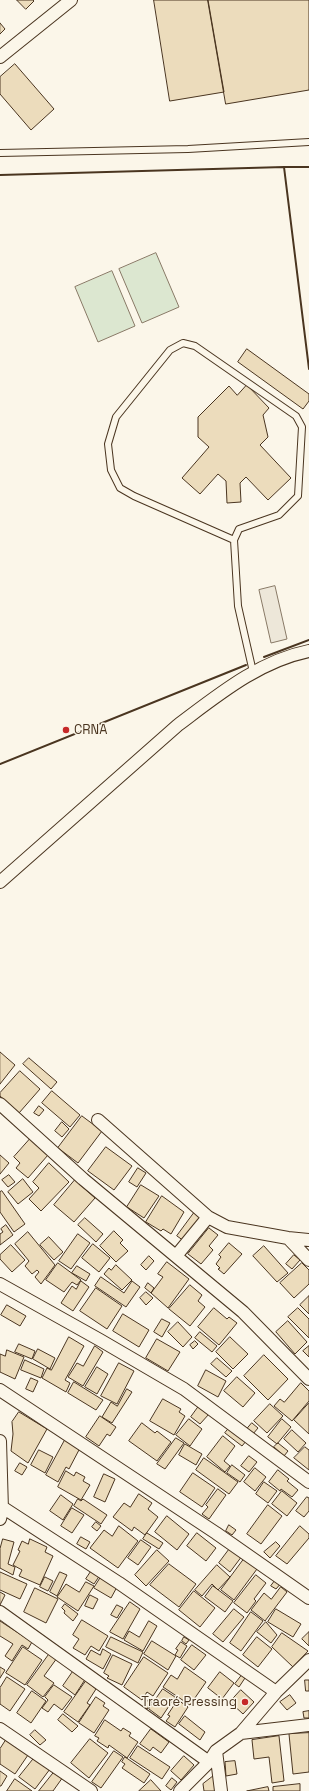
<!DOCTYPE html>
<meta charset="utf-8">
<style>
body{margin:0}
canvas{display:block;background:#fbf6e9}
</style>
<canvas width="309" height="1791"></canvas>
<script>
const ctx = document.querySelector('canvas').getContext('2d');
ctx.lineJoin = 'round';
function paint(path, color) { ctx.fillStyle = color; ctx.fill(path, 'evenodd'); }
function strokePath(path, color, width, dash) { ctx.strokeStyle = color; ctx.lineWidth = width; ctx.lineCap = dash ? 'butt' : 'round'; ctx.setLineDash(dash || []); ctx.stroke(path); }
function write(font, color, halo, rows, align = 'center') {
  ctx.font = font + ' "Space Grotesk",sans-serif'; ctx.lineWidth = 3; ctx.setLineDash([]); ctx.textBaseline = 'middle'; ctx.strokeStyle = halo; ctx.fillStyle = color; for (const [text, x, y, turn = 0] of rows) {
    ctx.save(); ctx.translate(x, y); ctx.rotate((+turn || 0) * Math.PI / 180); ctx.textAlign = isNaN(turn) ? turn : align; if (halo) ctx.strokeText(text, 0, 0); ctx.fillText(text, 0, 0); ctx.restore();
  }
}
const green = new Path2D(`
 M156,253L179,307L142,323L119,269Z
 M112,271L135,326L98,342L75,287Z`);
paint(green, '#dce7d0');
strokePath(green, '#887966', 1);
const parking = new Path2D(`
 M275,586L287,639L271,643L259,590Z`);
paint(parking, '#ede7d9');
strokePath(parking, '#887966', 1);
const building = new Path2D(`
 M17,0H33L34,1L26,9Z
 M154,0H208L224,92L170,101Z
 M208,0H309V90L226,104Z
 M0,23L5,29L0,34Z
 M15,64L54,109L31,130L0,94V77Z
 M247,349L309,394V401L303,409L238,362Z
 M247,385L269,408L263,415L268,437L260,445L291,478L268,500L246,477L240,483L241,502L227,503L226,481L218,474L200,494L182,478L209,447L198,437V417L229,386L237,395Z
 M0,1052L15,1065L0,1084Z
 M29,1058L57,1082L51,1089L23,1064Z
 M20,1071L40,1089L19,1113L0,1096V1093Z
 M52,1091L80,1115L70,1127L42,1103Z
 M39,1106L44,1110L39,1116L34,1113Z
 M82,1116L102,1131L78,1163L58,1148Z
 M62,1122L69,1129L62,1137L55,1131Z
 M30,1139L48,1155L28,1178L16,1168L20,1163L14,1157Z
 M106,1147L132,1166L114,1190L88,1171Z
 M0,1155L9,1163L0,1174Z
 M49,1163L69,1182L41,1211L29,1199L39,1188L33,1182Z
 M138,1168L146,1173L137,1187L129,1182Z
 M9,1175L15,1182L8,1187L2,1180Z
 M23,1179L33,1192L18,1204L8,1192Z
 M75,1180L95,1198L74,1222L54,1205Z
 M141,1185L159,1196L144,1218L127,1207Z
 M2,1191L25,1224L14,1232L0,1212V1192Z
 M162,1196L184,1212L171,1234L163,1229L161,1231L146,1222Z
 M194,1213L201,1218L184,1241L177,1236Z
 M85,1218L103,1234L96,1242L78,1225Z
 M6,1225L13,1235L0,1245V1234L3,1232L1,1229Z
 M209,1228L218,1235L209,1246L213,1250L201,1264L188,1254Z
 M114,1231L123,1240L120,1243L128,1251L116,1262L100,1246Z
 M28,1232L55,1265L41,1284L35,1277L39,1272L37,1270L32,1274L25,1266L29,1261L15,1244Z
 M78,1234L90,1243L71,1269L59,1261Z
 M49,1237L63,1252L54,1260L40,1245Z
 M229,1243L242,1254L224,1274L218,1269L220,1268L216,1264L221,1257L219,1255Z
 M93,1244L110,1258L99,1272L82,1258Z
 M11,1245L25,1260L12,1272L0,1259V1255Z
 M264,1246L288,1273L277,1282L253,1256Z
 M294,1255L300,1260L292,1269L286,1264Z
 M149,1256L154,1261L146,1270L141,1265Z
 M167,1262L189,1279L168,1308L151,1293L163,1277L158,1274Z
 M58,1263L81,1280L77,1285L72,1282L64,1292L46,1280Z
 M302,1263L309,1270V1284L294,1298L280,1283Z
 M116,1265L132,1280L122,1290L104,1274L109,1268L111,1270Z
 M77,1266L90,1274L86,1281L72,1273Z
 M101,1277L124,1293L132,1281L140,1287L126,1307L95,1286Z
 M81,1281L89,1287L73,1311L61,1303L72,1286L76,1289Z
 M148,1283L154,1288L151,1293L145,1288Z
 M190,1285L202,1295L198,1301L205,1307L190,1326L169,1309Z
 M96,1288L122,1306L107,1329L80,1311Z
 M146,1292L153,1298L146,1305L140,1298Z
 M309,1296V1314L300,1305Z
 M7,1305L26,1316L20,1326L1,1315Z
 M214,1308L227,1319L229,1317L237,1323L219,1345L198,1327Z
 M298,1308L309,1319V1338L288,1317Z
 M123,1314L149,1330L139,1347L113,1331Z
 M162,1319L170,1323L162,1337L154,1332Z
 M288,1321L307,1342L295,1354L276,1332Z
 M178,1322L192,1337L183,1347L168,1332Z
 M200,1332L217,1346L212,1352L195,1338Z
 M69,1337L84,1346L65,1380L70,1383L66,1392L42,1378L47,1368L51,1370Z
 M230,1337L248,1354L233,1369L216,1352Z
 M157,1339L180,1352L168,1371L146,1358Z
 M195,1341L198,1344L193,1349L190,1345Z
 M19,1344L35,1351L32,1359L15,1352Z
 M95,1346L103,1352L83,1386L68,1377L77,1363L83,1366Z
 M309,1346V1357L303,1351Z
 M38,1349L55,1358L50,1369L33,1359Z
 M7,1350L24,1357L15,1379L0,1372V1354L5,1356Z
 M264,1355L288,1379L268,1400L244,1376Z
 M217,1358L232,1371L226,1377L211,1364Z
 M25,1360L44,1369L41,1378L21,1370Z
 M119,1363L134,1371L117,1404L101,1396Z
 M97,1367L108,1374L97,1394L85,1387Z
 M206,1370L226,1381L218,1397L198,1386Z
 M237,1377L255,1393L243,1407L224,1391Z
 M31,1378L38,1381L33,1392L26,1389Z
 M74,1382L103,1400L96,1410L68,1393Z
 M301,1383L309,1391V1401L292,1421L274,1406L280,1399L284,1402Z
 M127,1389L132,1392L112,1423L102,1417L111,1402L117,1406Z
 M163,1399L181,1409L179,1412L185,1416L174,1435L150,1421Z
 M309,1403V1434L294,1420Z
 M270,1404L283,1416L267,1433L254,1421Z
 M199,1406L209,1414L200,1424L191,1417Z
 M19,1412L47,1429L28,1463L11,1451L13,1434L12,1422Z
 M100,1416L116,1427L110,1436L107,1434L99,1446L86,1437Z
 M189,1419L202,1429L190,1446L176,1435Z
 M282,1419L291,1427L277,1444L268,1437Z
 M142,1423L155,1433L157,1431L171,1442L157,1461L129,1441Z
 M252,1423L258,1428L253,1434L247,1429Z
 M230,1427L247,1440L242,1446L225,1433Z
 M292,1430L306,1443L298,1452L284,1439Z
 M223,1436L235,1446L224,1461L230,1466L225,1472L207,1457Z
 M176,1438L184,1443L165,1469L157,1464Z
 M65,1440L80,1448L69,1469L66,1467L58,1482L46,1475Z
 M278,1443L288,1451L284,1456L274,1447Z
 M185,1444L202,1454L196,1465L179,1455Z
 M305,1447L309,1450V1470L294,1458Z
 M39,1450L53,1457L45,1473L31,1465Z
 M249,1456L257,1462L249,1472L241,1466Z
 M204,1458L238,1482L229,1494L196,1470Z
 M20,1463L27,1467L22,1475L15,1471Z
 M232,1465L245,1475L240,1482L227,1473Z
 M255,1468L266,1477L255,1491L244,1482Z
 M278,1470L289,1479L287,1481L298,1490L292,1497L281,1489L280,1491L269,1482Z
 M66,1471L74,1476L76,1472L85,1477L83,1481L90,1485L81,1500L58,1487Z
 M193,1473L215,1488L202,1507L180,1492Z
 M104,1474L115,1479L105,1502L94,1497Z
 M264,1482L277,1491L268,1503L256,1494Z
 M218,1489L226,1495L209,1519L202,1514L208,1507L206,1505Z
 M282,1491L297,1503L287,1516L272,1504Z
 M139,1494L152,1503L148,1509L158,1517L145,1535L134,1527L132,1531L113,1517L124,1503L130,1507Z
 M61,1495L73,1504L63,1520L50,1511Z
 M307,1497L309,1498V1511L304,1517L296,1511Z
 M78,1499L81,1501L83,1499L107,1515L101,1524L74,1506Z
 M268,1505L282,1516L261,1544L247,1534Z
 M72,1508L84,1515L72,1533L61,1526Z
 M167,1516L189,1534L177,1550L155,1532Z
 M96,1522L101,1526L97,1531L92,1527Z
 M229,1525L236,1530L232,1535L226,1531Z
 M119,1526L138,1541L118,1568L90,1548L104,1530L112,1536Z
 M300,1526L309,1534V1538L287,1564L276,1556Z
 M147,1533L163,1543L159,1549L143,1539Z
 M197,1533L216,1548L206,1561L187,1546Z
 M81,1537L90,1542L86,1549L77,1544Z
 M3,1539L14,1542L8,1564L15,1567L13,1575L0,1568V1549Z
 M30,1539L47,1547L45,1552L53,1556L40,1585L19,1576L22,1570L13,1565L20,1551L18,1550L22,1541L28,1544Z
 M141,1540L151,1547L138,1565L128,1558Z
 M276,1542L280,1546L270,1558L264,1552Z
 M231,1547L242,1556L230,1572L219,1563Z
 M157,1550L169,1561L146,1586L135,1575Z
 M244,1559L257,1569L234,1600L221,1590Z
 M169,1564L196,1584L179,1607L150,1585Z
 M217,1565L230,1577L218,1590L212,1584L202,1596L195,1590Z
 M92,1570L100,1575L94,1584L86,1579Z
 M0,1572L27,1584L20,1599L0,1590Z
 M60,1572L67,1575L57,1596L50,1592Z
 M256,1575L266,1583L254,1599L256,1601L247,1613L234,1603Z
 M45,1577L53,1581L48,1591L40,1587Z
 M101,1577L117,1587L111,1598L94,1588Z
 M277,1578L282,1582L276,1589L271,1586Z
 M86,1582L94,1586L78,1611L57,1597L66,1584L79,1592Z
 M213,1586L233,1601L225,1612L205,1597Z
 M281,1587L287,1592L265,1621L251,1610L264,1593L271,1599Z
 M35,1588L58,1599L46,1623L24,1612Z
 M194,1591L215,1608L200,1627L179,1610Z
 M0,1592L5,1595L0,1605Z
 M90,1595L98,1599L93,1609L85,1606Z
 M130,1602L140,1609L123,1639L110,1632Z
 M65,1604L78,1614L73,1621L64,1613L65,1611L62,1608Z
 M117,1605L123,1608L117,1618L111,1615Z
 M234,1609L244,1617L223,1642L213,1634Z
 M276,1609L301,1624L293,1637L268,1622Z
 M251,1612L263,1621L241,1651L230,1643Z
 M82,1620L108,1636L99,1651L91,1646L85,1655L73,1648L79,1639L73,1635Z
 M0,1621L32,1642L28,1649L22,1645L12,1661L5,1656L13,1644L0,1636Z
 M149,1621L157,1626L143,1651L124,1640L129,1631L139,1637Z
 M266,1622L277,1635L271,1643L257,1632Z
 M309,1632V1646L302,1639Z
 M282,1633L308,1651L293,1667L272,1647Z
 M111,1637L143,1652L138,1663L106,1647Z
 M184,1637L189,1640L186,1644L182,1641Z
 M257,1637L272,1649L258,1667L243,1655Z
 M152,1641L176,1656L168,1670L144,1654Z
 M181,1642L187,1646L180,1658L175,1655L178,1650L176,1649Z
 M192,1645L206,1655L194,1670L181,1660Z
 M23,1647L42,1660L25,1685L6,1673Z
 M103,1649L111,1654L103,1669L86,1659L91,1650L100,1655Z
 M50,1653L57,1658L44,1676L54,1683L43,1697L27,1685Z
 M113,1655L132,1664L122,1685L107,1678L109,1676L104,1673Z
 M144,1657L168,1673L153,1696L147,1692L142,1700L124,1687Z
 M0,1667L5,1670L0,1678Z
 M185,1667L206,1682L190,1705L163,1687L171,1675L177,1679Z
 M74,1670L86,1678L75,1695L63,1686Z
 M220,1672L234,1683L222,1699L208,1688Z
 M242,1675L245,1678L239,1687L235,1684Z
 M7,1677L25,1689L10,1711L0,1704V1688Z
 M305,1680H309V1691H306Z
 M86,1681L96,1689L87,1703L90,1705L78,1722L64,1712Z
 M54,1685L72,1697L62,1710L54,1704L48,1712L42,1708L48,1700L45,1697Z
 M163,1689L175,1697L161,1718L149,1709Z
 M241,1690L254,1702L243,1714L230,1702Z
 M32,1691L46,1701L31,1723L17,1713Z
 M290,1695L296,1703L287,1710L280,1702Z
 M96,1697L105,1703L103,1706L109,1710L94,1733L79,1723Z
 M149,1699L152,1702L147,1709L144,1707Z
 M178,1700L188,1707L175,1727L166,1721L170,1716L168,1715Z
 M309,1711V1718H304L303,1712Z
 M63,1714L78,1726L72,1732L58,1720Z
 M185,1716L205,1732L200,1740L179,1724Z
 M105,1720L121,1731L123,1728L131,1733L129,1736L138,1742L127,1758L109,1745L108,1748L97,1741L99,1738L95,1736Z
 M151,1729L169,1742L161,1753L153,1747L150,1751L140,1744Z
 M35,1730L46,1740L40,1745L30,1735Z
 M309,1733V1772L293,1774L289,1734Z
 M279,1736L284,1781L272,1783L269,1757L254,1759L252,1740Z
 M90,1739L108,1753L89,1778L71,1763Z
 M6,1740L28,1755L15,1774L0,1764V1749Z
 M138,1746L170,1767L162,1779L130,1758Z
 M114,1751L123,1757L101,1788L92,1782Z
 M184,1756L194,1765L181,1780L171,1771Z
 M35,1757L50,1769L35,1789L19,1777Z
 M125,1757L150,1774L144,1783L122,1768L125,1764L122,1762Z
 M235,1761L237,1774L226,1776L225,1762Z
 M0,1771L7,1776L1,1786H0Z
 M55,1771L63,1777L53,1791H39Z
 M216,1774L218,1791H204L203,1784Z
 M172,1778L177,1782L171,1790L166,1786Z
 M15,1779L32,1791H7Z
 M151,1780L161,1791H139Z
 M300,1784V1791H273V1787Z
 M268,1787L269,1791H247Z`);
paint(building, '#ecdcbc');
strokePath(building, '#4a3520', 1);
const service = new Path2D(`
 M0,153L188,149L309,142
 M234,540L134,496L120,488L111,470L108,444L116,417L170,350L183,343L195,346L296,416L302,427L298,496L279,515L239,529L234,540L238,606L253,672`);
const minor = new Path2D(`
 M0,57L71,0
 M0,882L178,725C218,695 259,661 309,651
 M0,1104L83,1179L243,1312L309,1379
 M98,1120L208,1217L227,1227L288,1238L309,1240
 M288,1238L309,1260
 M176,1256L208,1217
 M0,1284L100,1340L184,1389L309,1482
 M0,1390L216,1533L309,1598
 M0,1441L2,1510L0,1519
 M2,1507L119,1583L276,1692
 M0,1612L209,1762
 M0,1729L91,1791
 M241,1733L309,1725
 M216,1751L221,1791
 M180,1791L209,1762L216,1751L241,1733L276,1692L309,1660`);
strokePath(service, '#4a3520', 8);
strokePath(minor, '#4a3520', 14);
strokePath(service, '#fbf6e9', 6);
strokePath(minor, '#fbf6e9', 12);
strokePath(new Path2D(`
 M284,167H309
 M0,175L284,167L309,369
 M264,657L309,640
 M0,764L246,665`), '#4a3520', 2);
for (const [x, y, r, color] of [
 [66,730,4,"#c62828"],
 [245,1702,4,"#c62828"]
]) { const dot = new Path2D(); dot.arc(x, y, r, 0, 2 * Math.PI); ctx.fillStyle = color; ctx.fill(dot); strokePath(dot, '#fbf6e9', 1.5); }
write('13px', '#4a3520', '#fbf6e9', [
 ["CRNA",74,730],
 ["Traoré Pressing",237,1702,"right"]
], 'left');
</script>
